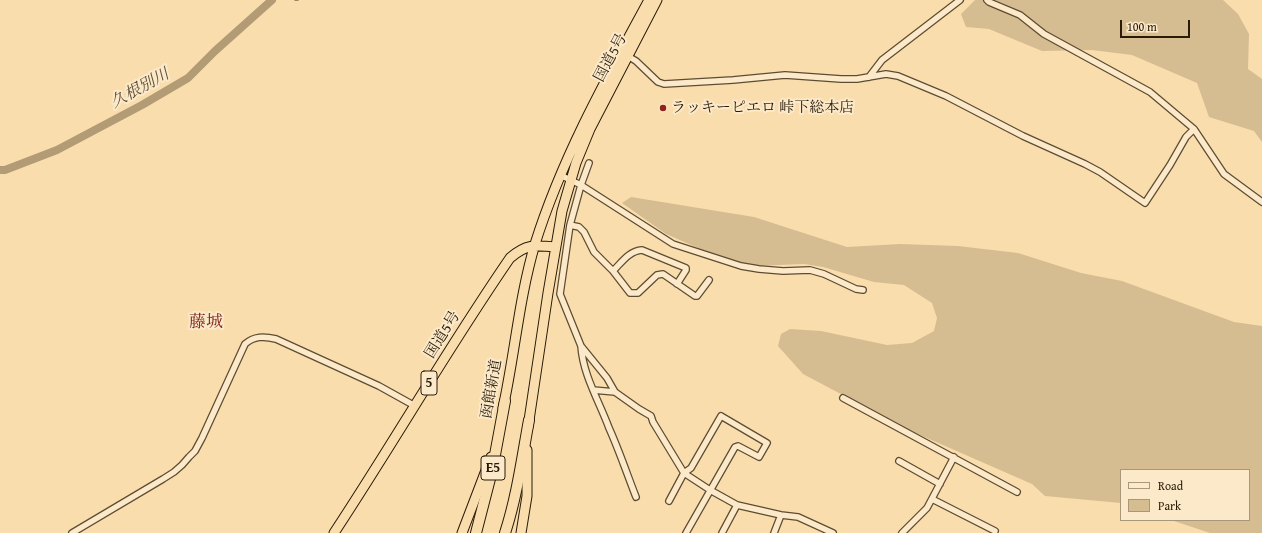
<!DOCTYPE html>
<meta charset="utf-8">
<style>
body{margin:0}
#map{position:relative;width:1262px;height:533px;overflow:hidden;background:#f9ddad;font-family:"Gentium Book Plus",serif}
canvas{display:block}
.legend{position:absolute;left:1120px;top:469px;width:130px;height:52px;box-sizing:border-box;background:#fbe9ca;border:1px solid #a7977c;margin:0;padding:5px 7px;list-style:none;font-size:12px;color:#291b08}
.legend li{display:flex;align-items:center;gap:8px;height:20px}
.legend b{width:20px;border:1px solid #a7977c}
.scale{position:absolute;left:1120px;top:20px;width:70px;height:18px;box-sizing:border-box;border:2px solid #291b08;border-top:0;padding-left:5px;font-size:12px;line-height:14px;white-space:nowrap;color:#291b08;-webkit-text-stroke:3px #fbe9ca;paint-order:stroke}
</style>
<div id="map">
<canvas width="1262" height="533"></canvas>
<ul class="legend">
<li><b style="height:5px;background:#fbe9ca"></b>Road</li>
<li><b style="height:11px;background:#d6bc91"></b>Park</li>
</ul>
<div class="scale">100 m</div>
</div>
<script>
const ctx = document.querySelector('canvas').getContext('2d');
ctx.lineJoin = 'round';
function paint(path, color) { ctx.fillStyle = color; ctx.fill(path, 'evenodd'); }
function strokePath(path, color, width, dash) { ctx.strokeStyle = color; ctx.lineWidth = width; ctx.lineCap = dash ? 'butt' : 'round'; ctx.setLineDash(dash || []); ctx.stroke(path); }
function write(font, color, halo, rows, align = 'center') {
  ctx.font = font + ' "Gentium Book Plus","Noto Serif JP",serif'; ctx.lineWidth = 4; ctx.setLineDash([]); ctx.textBaseline = 'middle'; ctx.strokeStyle = halo; ctx.fillStyle = color; for (const [text, x, y, turn = 0] of rows) {
    ctx.save(); ctx.translate(x, y); ctx.rotate((+turn || 0) * Math.PI / 180); ctx.textAlign = isNaN(turn) ? turn : align; if (halo) ctx.strokeText(text, 0, 0); ctx.fillText(text, 0, 0); ctx.restore();
  }
}
paint(new Path2D(`
 M975,0H1223L1238,14L1249,34L1248,69L1262,79V142L1254,131L1209,117L1197,83L1132,55L1092,50L1042,51L989,29L966,27L961,14Z
 M631,197L754,217L847,247L900,244L958,246L1018,253L1081,273L1122,281L1234,322L1262,326V533H1210L1171,520H1249V470H1121V503L1045,496L1032,484L911,431L803,374L778,346L781,334L790,329L821,331L887,345L912,343L934,331L937,318L932,303L904,285L874,282L823,267L804,264L753,266L728,261L666,234L622,203Z`), '#d6bc91');
strokePath(new Path2D(`
 M295,0H298`), '#7b6849', 1.5);
strokePath(new Path2D(`
 M0,170H5L57,150L142,105L188,78L215,51L272,0`), '#b29b75', 8);
const minor = new Path2D(`
 M987,0L989,2L1020,15L1044,34L1150,92L1194,129L1224,174L1262,202
 M626,55L636,61L658,82L664,84L733,80L785,75L841,79H857L886,74L898,76L946,96L1023,136L1085,164L1100,172L1145,203L1170,165L1186,137L1194,129
 M869,77L882,60L960,0
 M589,163L581,185L570,225L560,294L581,346L607,378L615,392L639,409L651,416L653,422L684,473L710,490L737,505L781,515L798,517L833,533
 M560,175L581,185L673,244L741,266L759,269L783,271L810,270L824,274L856,289L863,290
 M570,225L579,227L584,232L594,252L613,271L630,293H638L657,275L663,274L695,296H697L709,280
 M613,271C622,262 629,251 642,250L686,268V270L677,284
 M581,346C583,375 599,401 609,428C619,450 627,474 636,497
 M593,390L615,392
 M843,398L1017,492
 M899,461L940,484
 M932,499L995,531
 M669,501L684,473L691,468L721,416L767,443L759,457L738,446L735,447L686,533
 M72,533L163,479L174,472L182,465L189,457L195,451L202,438L245,344C254,336 264,336 276,339L379,386L415,406
 M722,533L737,505
 M774,533L781,515
 M902,533L927,508L954,457`);
const trunk = new Path2D(`
 M503,408C515,353 519,298 535,244C562,158 606,79 649,0
 M528,427L548,293L562,211L576,163L590,129L657,0
 M334,533C394,442 448,348 510,258C526,244 535,245 555,247
 M462,533L491,457
 M521,533L527,496V450`);
const motorway = new Path2D(`
 M476,533L492,471L505,401
 M505,533C517,496 522,458 529,420`);
strokePath(minor, '#5d4c31', 8);
strokePath(trunk, '#291b08', 11);
strokePath(motorway, '#291b08', 12);
strokePath(minor, '#fbe9ca', 5.5);
strokePath(trunk, '#f9ddad', 9);
strokePath(motorway, '#f9ddad', 10);
for (const [x, y, r, color] of [
 [663,108,4,"#8f2418"]
]) { const dot = new Path2D(); dot.arc(x, y, r, 0, 2 * Math.PI); ctx.fillStyle = color; ctx.fill(dot); strokePath(dot, '#fbe9ca', 1.5); }
for (const [x, y, w] of [
 [429,383,16],
 [493,468,24]
]) { const box = new Path2D(); box.roundRect(x - w / 2, y - 12, w, 24, 3); ctx.fillStyle = '#fbe9ca'; ctx.fill(box); strokePath(box, '#291b08', 1); }
write('bold 14px', '#291b08', null, [
 ["5",429,383],
 ["E5",493,468]
]);
write('15px', '#291b08', '#fbe9ca', [
 ["国道5号",611,58,-62],
 ["国道5号",443,335,-58],
 ["函館新道",492,389,-80]
]);
write('15px', '#291b08', '#fbe9ca', [
 ["ラッキーピエロ 峠下総本店",671,108]
], 'left');
write('italic 16px', '#604e34', '#fbe9ca', [
 ["久根別川",140,89,-29]
]);
write('17px', '#7a1f14', '#fbe9ca', [
 ["藤城",206,323]
]);
</script>
